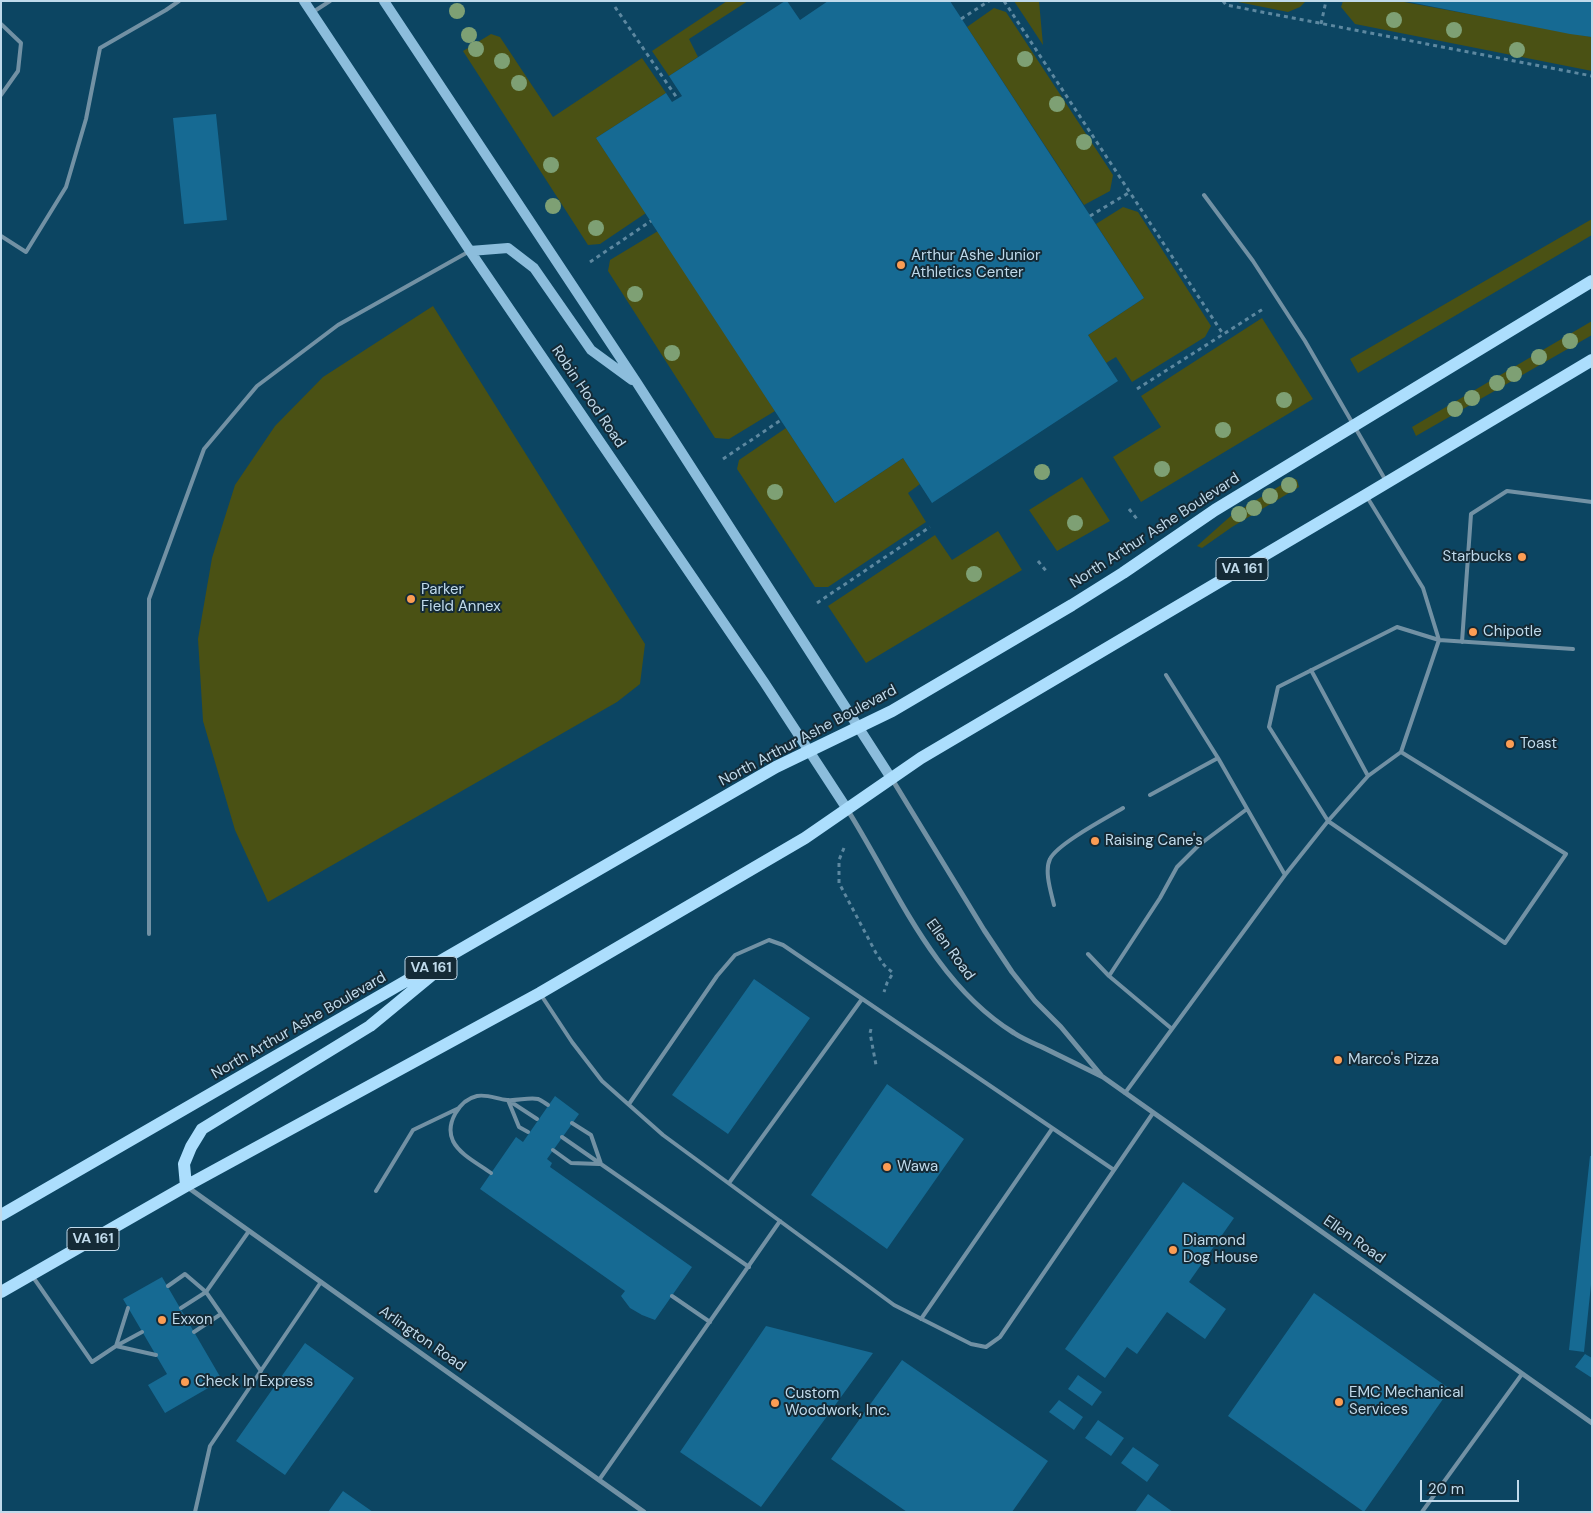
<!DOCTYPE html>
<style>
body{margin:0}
#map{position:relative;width:1593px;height:1513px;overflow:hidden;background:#0c4562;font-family:"DM Sans",sans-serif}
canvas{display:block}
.frame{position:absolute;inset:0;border:2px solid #c0daeb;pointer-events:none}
.scale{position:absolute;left:1420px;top:1480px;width:99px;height:22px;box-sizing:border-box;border:2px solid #c0daeb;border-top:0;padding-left:6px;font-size:15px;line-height:18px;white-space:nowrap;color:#c0daeb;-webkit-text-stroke:4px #142a36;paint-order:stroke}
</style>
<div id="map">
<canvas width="1593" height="1513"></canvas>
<div class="frame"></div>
<div class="scale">20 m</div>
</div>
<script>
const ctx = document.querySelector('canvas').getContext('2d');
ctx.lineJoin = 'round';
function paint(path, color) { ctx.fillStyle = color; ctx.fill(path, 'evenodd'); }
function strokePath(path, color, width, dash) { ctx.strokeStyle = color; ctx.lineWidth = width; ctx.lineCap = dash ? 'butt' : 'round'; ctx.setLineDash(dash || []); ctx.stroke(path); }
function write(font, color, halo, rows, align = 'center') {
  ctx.font = font + ' "DM Sans",sans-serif'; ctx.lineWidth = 4; ctx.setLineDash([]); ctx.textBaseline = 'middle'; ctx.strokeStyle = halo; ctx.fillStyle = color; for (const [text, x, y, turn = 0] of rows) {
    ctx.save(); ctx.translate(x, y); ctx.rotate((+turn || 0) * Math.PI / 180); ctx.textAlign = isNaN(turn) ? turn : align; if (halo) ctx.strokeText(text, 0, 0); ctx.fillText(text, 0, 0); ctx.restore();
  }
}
paint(new Path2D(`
 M727,1H748L689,39L698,57L669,76L652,51Z
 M1014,1H1039L1043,45Z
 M1233,1H1306L1300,7L1288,12Z
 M1343,1H1399L1592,37V71L1355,24L1341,7Z
 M994,8L1006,12L1113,175L1110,191L1084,205L967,27Z
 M491,34L500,37L553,117L642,58L666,93L596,138L646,213L600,244L588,245L463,51Z
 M1123,207L1138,212L1211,326L1205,337L1132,382L1116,357L1106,363L1088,335L1144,298L1096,224Z
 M1592,219V235L1358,373L1350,359Z
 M658,231L775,411L729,439L715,438L608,271L610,260Z
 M433,306L645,644L640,684L617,702L268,902L235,830L203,721L198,639L212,558L235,485L275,426L323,377Z
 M1262,318L1313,399L1141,502L1113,457L1161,427L1141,396Z
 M1592,321V335L1416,436L1412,427Z
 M786,428L835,503L903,458L920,484L908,493L926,522L828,587H815L737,469L739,460Z
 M1082,477L1110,521L1057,551L1029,510Z
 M1293,478L1297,480L1299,487L1232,527L1202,548L1197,546L1233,514Z
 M998,531L1022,570L866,663L828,606L935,535L952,560Z`), '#4a5114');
paint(new Path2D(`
 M785,1H787L800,20L828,1H950L1144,298L1088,335L1118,381L932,503L903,458L835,503L596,138L666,93L672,102L682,96L669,76Z
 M1404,1H1592V37L1570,34Z
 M216,114L227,220L184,224L173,118Z
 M754,979L810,1018L728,1134L672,1095Z
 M887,1084L964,1139L887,1249L811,1195Z
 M555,1096L579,1114L547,1159L552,1163L550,1167L692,1267L655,1320L642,1315L630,1308L621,1296L625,1291L480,1189L516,1137L523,1142Z
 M1590,1156H1592V1275L1584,1352L1569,1350Z
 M1183,1182L1234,1218L1189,1282L1226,1309L1205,1339L1167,1312L1137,1354L1127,1347L1105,1378L1065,1349Z
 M162,1277L222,1380L165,1413L148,1385L167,1374L123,1299Z
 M1314,1293L1450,1389L1364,1512L1228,1416Z
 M766,1326L873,1353L761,1507L680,1452Z
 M305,1343L354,1378L285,1475L236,1441Z
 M1585,1354L1592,1358V1378L1575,1367Z
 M902,1360L1048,1461L1012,1512H907L831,1459Z
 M1078,1375L1102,1392L1092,1406L1068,1389Z
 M1059,1400L1083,1417L1074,1430L1049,1412Z
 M1098,1420L1124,1438L1111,1456L1085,1438Z
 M1133,1447L1159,1465L1147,1482L1121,1463Z
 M343,1491L373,1512H328Z
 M1148,1494L1173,1512H1135Z`), '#166a93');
strokePath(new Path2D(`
 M1004,1L1223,334
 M1223,1L1226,5L1592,76
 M615,7L677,98
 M961,19L989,1
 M1321,24L1326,1
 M1090,216L1130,192
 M590,262L651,221
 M1137,389L1263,309
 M723,459L781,420
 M1129,509L1137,519
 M1038,561L1047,572
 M817,603L930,527
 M844,848L839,860V883L876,953L884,965L893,973L887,983L884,992
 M871,1029L870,1033L876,1065`), '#5d88a0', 3, [4, 4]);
strokePath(new Path2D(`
 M313,12L330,1
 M1,24L21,43L18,71L1,95
 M1204,195L1253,261L1305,341L1386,481
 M1,236L26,252L66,187L86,119L100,48L166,10L179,1
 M1367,497L1423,588L1439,640L1573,649
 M1462,642L1471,514L1507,491L1592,502
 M1311,670L1368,776
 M1150,795L1218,758
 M1285,875L1328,821L1505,943L1566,854L1401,752L1368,776L1328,821L1269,727L1278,687L1397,627L1439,640L1401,752
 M1054,905C1051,892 1044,871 1050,859C1057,844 1108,817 1123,808
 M149,934V599L204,449L257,386L338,325L468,252
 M1088,954L1109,976L1172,1029
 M1109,976L1160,898L1177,867L1199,845L1247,809
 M541,995L572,1042L602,1081L663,1135L894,1305L971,1344L986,1347L1000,1337L1153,1113
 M1125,1093L1285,875L1218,758L1166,675
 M508,1100L519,1127L528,1132
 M508,1100L537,1119
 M629,1104L717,976L735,955L769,940L783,945L1114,1170
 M572,1123L591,1135L601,1164
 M562,1137L749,1267
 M553,1150L571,1163L599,1164
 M491,1173C479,1164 460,1155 453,1141C445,1124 459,1100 477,1096C487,1094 497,1099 507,1100C517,1101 529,1097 538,1099C541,1100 545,1103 548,1105
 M729,1183L862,999
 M376,1191L413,1130L459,1108
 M249,1231L206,1292L261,1371
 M33,1277L92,1362L116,1346L128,1308
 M168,1286L185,1274L206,1292L181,1308
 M672,1296L710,1322
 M921,1319L1052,1129
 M194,1332L221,1314
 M116,1346L156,1355
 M116,1346L142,1332
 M599,1480L780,1221
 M195,1512L210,1446L321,1282
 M1422,1512L1522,1374`), '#7291a4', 4);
strokePath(new Path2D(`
 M892,779L984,930L1012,972L1035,1001L1061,1027L1101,1075
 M847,809C896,887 933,983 1014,1033C1023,1039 1033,1043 1042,1047C1062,1057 1083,1067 1103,1077L1592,1423
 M186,1186L644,1512`), '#7291a4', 5);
strokePath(new Path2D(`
 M304,1L470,251L764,682L847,809
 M384,1L637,383L891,778
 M470,251L508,248L534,268L591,350L632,380`), '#8cbddc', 10);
strokePath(new Path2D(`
 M186,1186L184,1164L191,1147L202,1129L370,1026L433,974
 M1,1215L776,767L892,711L1072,605L1123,573L1215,510L1592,281
 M1,1292L186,1186L540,993L805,838L921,758L1366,495L1592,360`), '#acdefd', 12);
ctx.fillStyle = '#7ea074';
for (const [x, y] of [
 [457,11],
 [1394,20],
 [1454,30],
 [469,35],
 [476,49],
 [1517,50],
 [1025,59],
 [502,61],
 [519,83],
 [1057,104],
 [1084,142],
 [551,165],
 [553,206],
 [596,228],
 [635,294],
 [1570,341],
 [672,353],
 [1539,357],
 [1514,374],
 [1497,383],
 [1472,398],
 [1284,400],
 [1455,409],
 [1223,430],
 [1162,469],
 [1042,472],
 [1289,485],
 [775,492],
 [1270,496],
 [1254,508],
 [1239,514],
 [1075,523],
 [974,574]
]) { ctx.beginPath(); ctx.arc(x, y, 8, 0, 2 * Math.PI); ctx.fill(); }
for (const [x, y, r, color] of [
 [901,265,5,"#fc9d54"],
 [1522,557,5,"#fc9d54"],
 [411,599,5,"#fc9d54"],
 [1473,632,5,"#fc9d54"],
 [1510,744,5,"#fc9d54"],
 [1095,841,5,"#fc9d54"],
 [1338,1060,5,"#fc9d54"],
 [887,1167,5,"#fc9d54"],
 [1173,1250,5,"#fc9d54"],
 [162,1320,5,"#fc9d54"],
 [185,1382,5,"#fc9d54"],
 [1339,1402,5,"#fc9d54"],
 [775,1403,5,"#fc9d54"]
]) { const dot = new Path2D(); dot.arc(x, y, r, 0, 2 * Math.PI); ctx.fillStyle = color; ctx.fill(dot); strokePath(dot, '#142a36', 2); }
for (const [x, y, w] of [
 [1242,569,52],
 [431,968,52],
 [93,1239,52]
]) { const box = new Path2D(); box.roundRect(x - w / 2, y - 11.5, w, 23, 4); ctx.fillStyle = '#142a36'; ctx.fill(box); strokePath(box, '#c0daeb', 1); }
write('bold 14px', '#c0daeb', null, [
 ["VA 161",1242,569],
 ["VA 161",431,968],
 ["VA 161",93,1239]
]);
write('15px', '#c0daeb', '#142a36', [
 ["Arthur Ashe Junior",911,256],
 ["Athletics Center",911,273],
 ["Starbucks",1512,557,"right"],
 ["Parker",421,590],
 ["Field Annex",421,607],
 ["Chipotle",1483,632],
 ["Toast",1520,744],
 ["Raising Cane's",1105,841],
 ["Marco's Pizza",1348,1060],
 ["Wawa",897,1167],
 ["Diamond",1183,1241],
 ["Dog House",1183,1258],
 ["Exxon",172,1320],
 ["Check In Express",195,1382],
 ["EMC Mechanical",1349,1393],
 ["Services",1349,1410],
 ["Custom",785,1394],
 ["Woodwork, Inc.",785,1411]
], 'left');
write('15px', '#c0daeb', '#142a36', [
 ["Robin Hood Road",588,397,56],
 ["North Arthur Ashe Boulevard",1155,531,-33],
 ["North Arthur Ashe Boulevard",808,736,-28],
 ["Ellen Road",950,950,54],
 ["North Arthur Ashe Boulevard",299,1026,-30],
 ["Ellen Road",1354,1240,35],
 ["Arlington Road",422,1339,35]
]);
</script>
